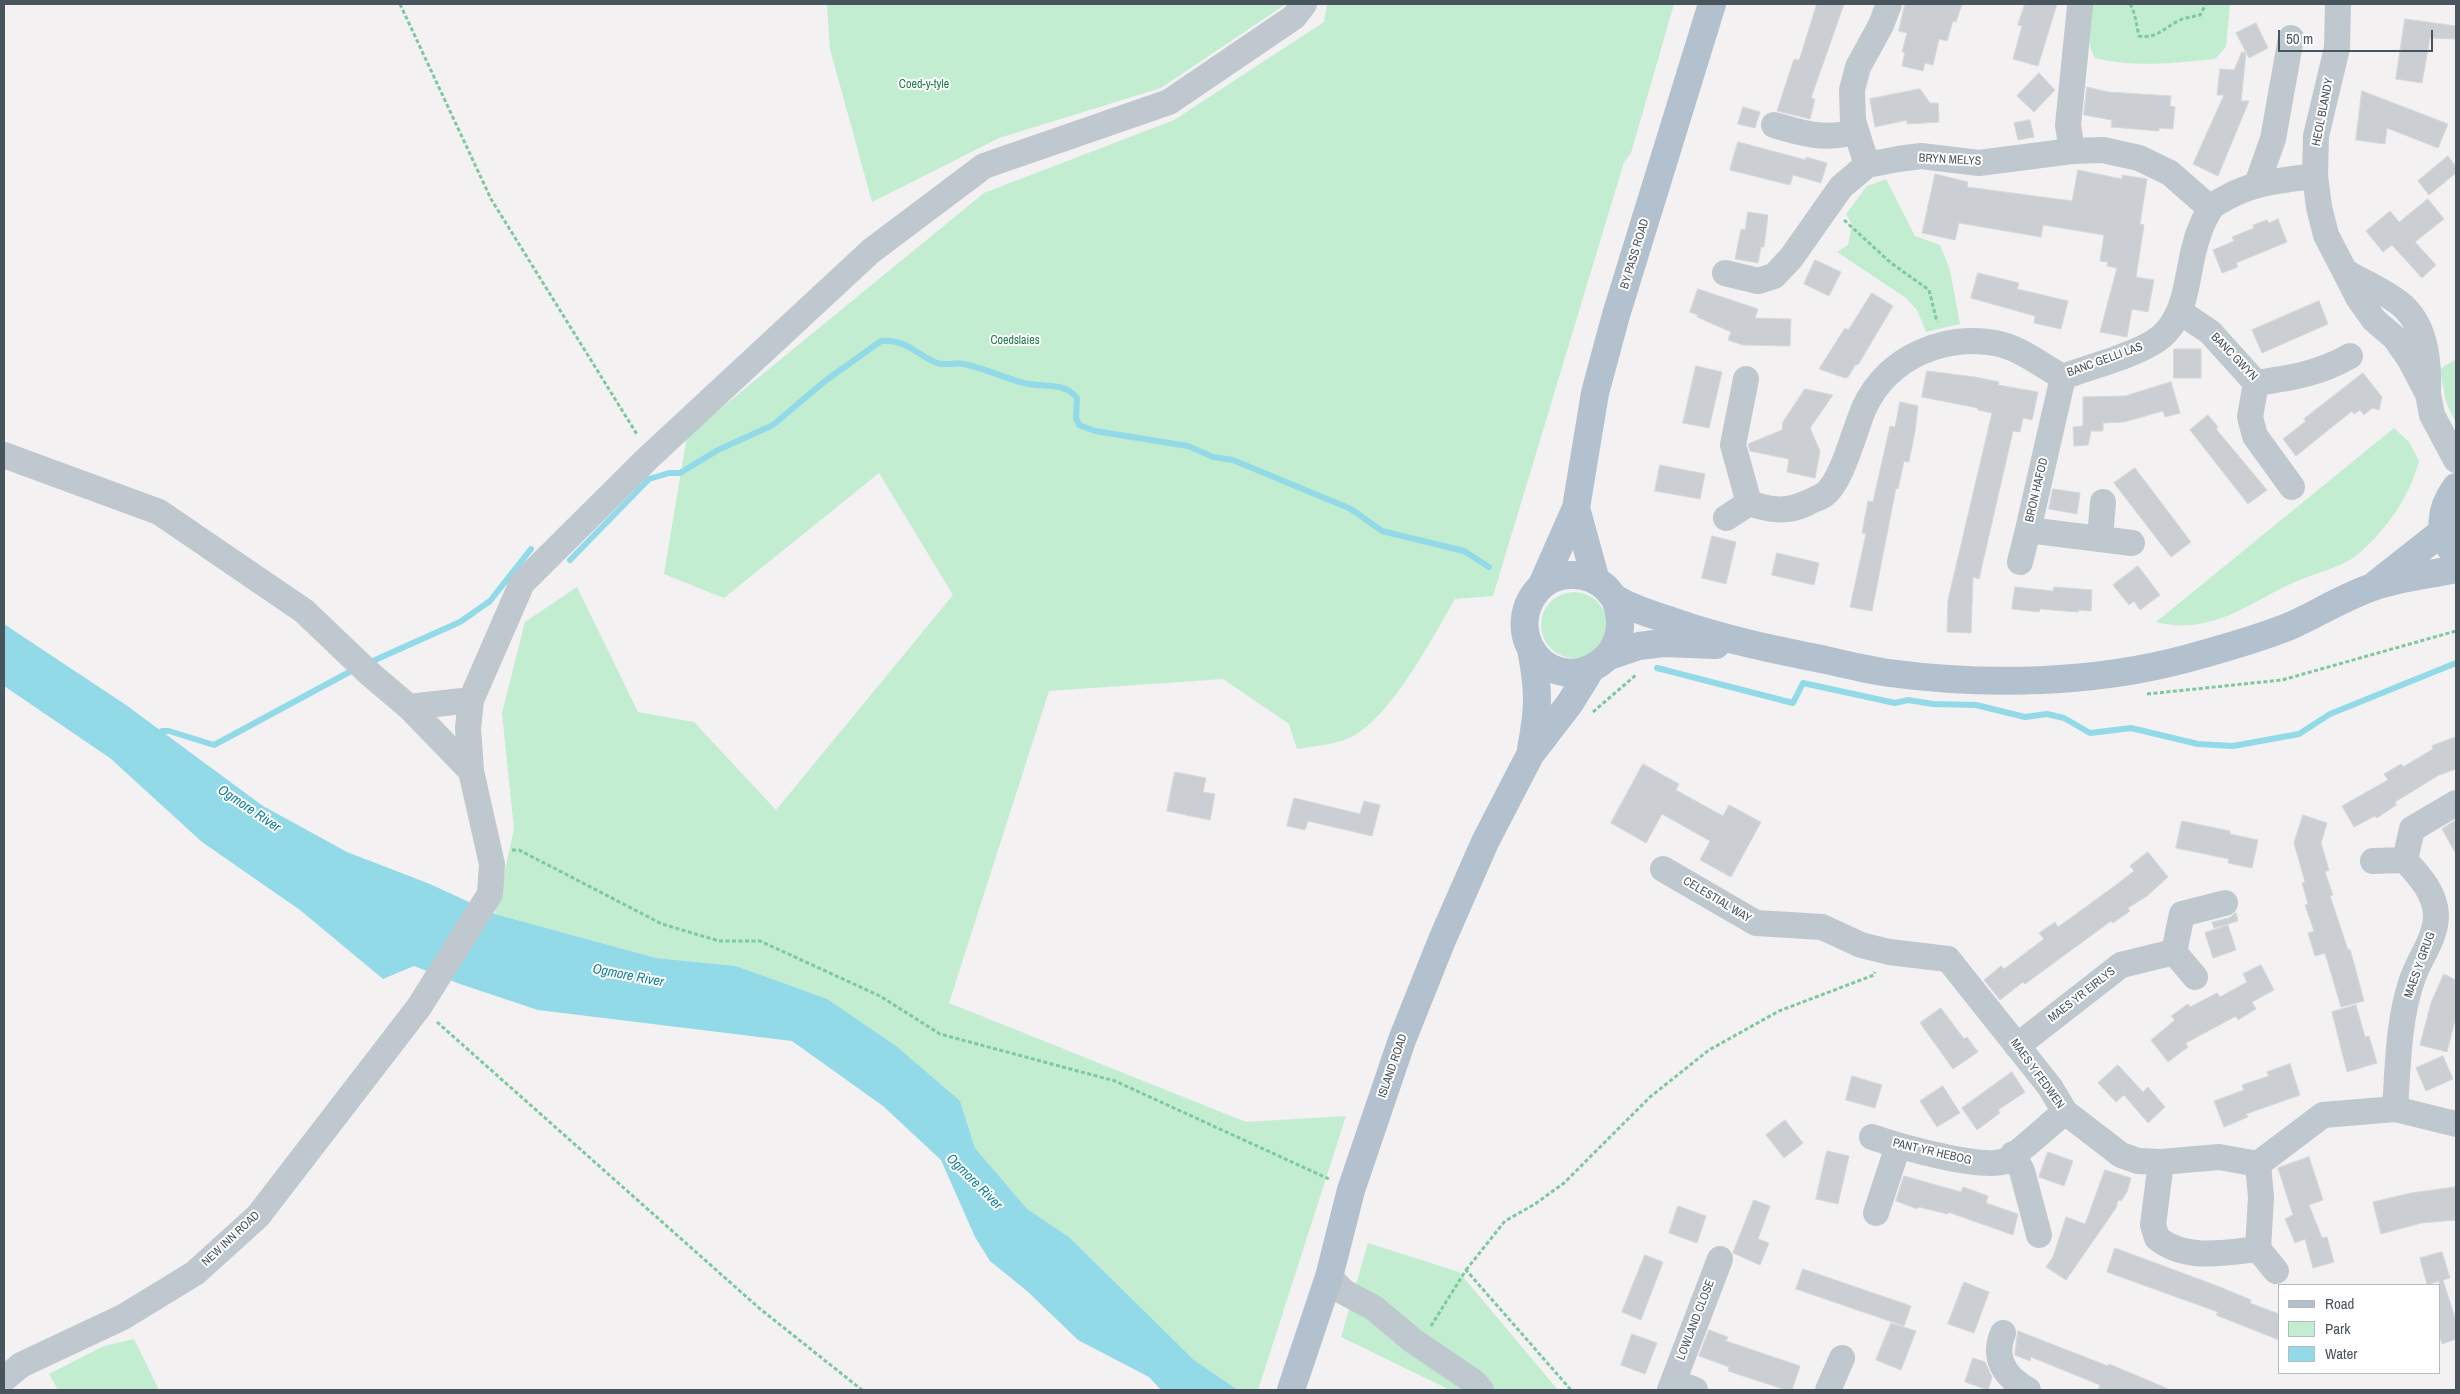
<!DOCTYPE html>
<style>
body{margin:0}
#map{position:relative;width:2460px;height:1394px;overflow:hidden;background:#f3f1f1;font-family:"Archivo Narrow",sans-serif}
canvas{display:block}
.frame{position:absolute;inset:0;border:5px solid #49555d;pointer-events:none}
.legend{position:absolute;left:2278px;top:1284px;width:162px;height:90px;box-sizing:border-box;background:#fff;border:1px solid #b6bbbe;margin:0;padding:6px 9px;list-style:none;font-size:15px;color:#49555d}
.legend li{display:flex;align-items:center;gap:10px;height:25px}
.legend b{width:25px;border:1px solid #b6bbbe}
.scale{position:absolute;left:2278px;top:30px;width:155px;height:22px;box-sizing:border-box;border:2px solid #49555d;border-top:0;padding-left:6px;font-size:15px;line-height:18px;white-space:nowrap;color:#49555d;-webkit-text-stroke:4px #fff;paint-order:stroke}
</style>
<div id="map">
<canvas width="2460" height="1394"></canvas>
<div class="frame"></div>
<ul class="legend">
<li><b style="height:6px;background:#b2c1cd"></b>Road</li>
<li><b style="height:14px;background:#c2edd1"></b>Park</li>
<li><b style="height:14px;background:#92dae7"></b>Water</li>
</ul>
<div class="scale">50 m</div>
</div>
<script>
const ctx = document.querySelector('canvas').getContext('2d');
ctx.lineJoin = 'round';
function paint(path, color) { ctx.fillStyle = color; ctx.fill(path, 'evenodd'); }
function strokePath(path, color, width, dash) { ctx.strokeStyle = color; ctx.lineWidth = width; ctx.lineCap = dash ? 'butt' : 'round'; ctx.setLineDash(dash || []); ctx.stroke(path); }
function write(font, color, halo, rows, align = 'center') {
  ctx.font = font + ' "Archivo Narrow",sans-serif'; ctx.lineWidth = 4; ctx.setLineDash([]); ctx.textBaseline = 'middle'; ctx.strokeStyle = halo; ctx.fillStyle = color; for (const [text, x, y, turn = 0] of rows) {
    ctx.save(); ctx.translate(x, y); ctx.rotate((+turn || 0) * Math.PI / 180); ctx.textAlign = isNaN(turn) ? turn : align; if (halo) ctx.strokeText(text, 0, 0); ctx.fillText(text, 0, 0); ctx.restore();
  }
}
paint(new Path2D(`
 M827,4H1286L1161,88L999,138L872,202L830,49Z
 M1327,4H1674L1631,153L1624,162L1493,596L1455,599C1432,638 1390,720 1349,738C1334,745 1313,746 1297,749L1289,724L1223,679L1049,691L949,1003L1246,1122L1346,1116L1258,1390H1238L1194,1360L1069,1237L1027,1210L975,1148L960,1101L781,983L736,966L656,958L495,914L514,829L502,713L525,622L577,587L638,712L694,722L776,810L953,595L879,473L724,598L664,574L687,436L984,193L1174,120L1324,22Z
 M2093,4H2230L2226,47L2215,59C2174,63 2135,68 2095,58C2085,40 2088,22 2093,4Z
 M1886,179L1915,236L1940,245L1950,270L1960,324L1926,332L1917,310L1906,298L1837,252L1848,245L1852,224L1846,214L1867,186Z
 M2456,359V423L2446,402L2440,369Z
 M2394,428L2409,442L2419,461C2410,496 2386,531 2357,555C2342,567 2319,572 2302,579C2252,599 2215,637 2156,622Z
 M1541 625a33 33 0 1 1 66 0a33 33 0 1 1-66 0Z
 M1368,1243L1459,1272L1558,1390H1447L1446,1388L1341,1337Z
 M134,1339L159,1390H58L49,1374L104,1346Z`), '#c2edd1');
paint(new Path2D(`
 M4,624L126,705L263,806L347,852L430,884L495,914L656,958L736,966L827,999L896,1046L960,1101L975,1148L1027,1209L1069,1237L1194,1360L1238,1390H1161L1149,1377L1078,1340L1027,1291L990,1261L975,1237L941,1160L883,1106L792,1041L538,1010L460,984L414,966L383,979L300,910L202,842L110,758L4,686Z`), '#92dae7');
strokePath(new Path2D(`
 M570,560L649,479L669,473H680L718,450L773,425L825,381L881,341C908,339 916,355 937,363C946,366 956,362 964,364C984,368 1004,378 1024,383C1042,388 1064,381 1077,398L1076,418L1079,425L1095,431L1188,446L1213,457L1233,460L1351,509L1382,531L1464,551L1489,567
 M375,660L460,622L490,601L531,549
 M1657,668L1793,703L1803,683L1895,703L1908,700L1933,704L1976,705L2025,717L2047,714L2064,718L2090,733L2131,728L2198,744L2233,746L2299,734L2330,714L2456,663
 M157,736L162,731H169L214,745L353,670`), '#92dae7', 6);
const building = new Path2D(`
 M1817,4H1844L1811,98L1815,99L1810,119L1777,111L1794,59L1799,60Z
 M1905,4H1962L1956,22L1953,21L1947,41L1939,39L1933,65L1925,63L1923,71L1902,66L1905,52H1902L1907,33L1899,31Z
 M2025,4H2057L2038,66L2013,59L2022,26L2018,25Z
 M2405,19L2456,26V39L2430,38L2422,83L2396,79Z
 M2256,23L2268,48L2249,58L2236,33Z
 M2242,52L2246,53L2241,101H2249L2218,176L2193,164L2224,95H2217L2220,69L2234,70Z
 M2039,73L2055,90L2034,112L2017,96Z
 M2087,87L2108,92L2171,96L2170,106L2175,107L2173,129L2159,128V131L2111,127L2112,120L2084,115Z
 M1920,89L1930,103H1938L1939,122L1907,124V120L1875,127L1870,99Z
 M2362,91L2448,124L2438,148L2387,128L2385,144L2356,140Z
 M1743,107L1760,112L1755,128L1738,124Z
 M2030,120L2034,137L2018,140L2014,123Z
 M1738,142L1806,160V157L1827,163L1821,183L1793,175L1790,185L1730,170Z
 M2448,156L2456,167V173L2429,195L2418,181Z
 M2078,170L2122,179V175L2147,179L2140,224L2144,225L2136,277L2154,280L2148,312L2132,309L2127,337L2100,332L2117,268L2107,266L2108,262L2100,261L2104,235L2043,225L2041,237L1959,223L1955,240L1922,233L1935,174L1968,182L1967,187L2072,201Z
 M2428,199L2444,219L2415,242L2436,265L2422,278L2392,245L2383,252L2366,231L2390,211L2399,222Z
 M1748,212L1768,215L1764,247H1761L1758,263L1735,259L1741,229L1745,230Z
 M2278,219L2287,242L2236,263L2238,267L2222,273L2213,250L2234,241L2232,237L2254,228L2253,225L2267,220L2269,223Z
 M1815,260L1841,272L1829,296L1804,284Z
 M1978,273L2019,283L2017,289L2068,301L2061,329L2034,323L2035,316L1971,298Z
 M1698,289L1758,309L1755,318L1791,319L1790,346L1743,345L1728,340L1731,332L1697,317L1698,315L1690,312Z
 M1872,293L1893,306L1858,365L1856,364L1848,377L1845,378L1819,369L1845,328L1848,330Z
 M2319,301L2328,324L2262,353L2252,330Z
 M2174,349H2201V378H2174Z
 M1696,366L1722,372L1709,428L1683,423Z
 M1927,371L1975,377L1999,382L1998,385L2038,392L2032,420L2023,418L2020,432L2013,431L1979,579L1973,577L1971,633L1947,632L1948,600L1992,413L1978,410V408L1922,397Z
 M2363,373L2382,397L2379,410L2372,408L2364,415L2360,410L2354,414L2352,411L2296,456L2283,439L2306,421L2304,419Z
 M2171,382L2180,413L2165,417L2163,411L2124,422L2103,423V431H2091L2088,445L2074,446L2073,427L2083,426V397L2125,396Z
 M1805,389L1833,395L1810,428L1820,451L1815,478L1787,472L1789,459L1750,451L1748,444L1782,430L1783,422Z
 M1900,402L1918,406L1915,431L1909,462L1904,461L1898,489L1896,488L1872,611L1850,607L1866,534L1862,533L1868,501L1873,502L1890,426L1895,427Z
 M2208,415L2218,427L2216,429L2267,490L2248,504L2190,430Z
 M1660,465L1705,474L1700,499L1655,491Z
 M2135,468L2191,542L2171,557L2114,483Z
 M2053,489L2080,493L2077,514L2049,509Z
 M1712,536L1736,542L1726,584L1702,578Z
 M1777,553L1819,563L1814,585L1772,575Z
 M2138,566L2160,595L2140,610L2134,601L2129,605L2113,585Z
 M2015,587L2053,591L2054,587L2092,590L2091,611L2079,610L2078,612L2040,609L2039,612L2012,609Z
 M2456,737V769L2439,775L2395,802L2396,805L2377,818L2375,816L2354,827L2342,806L2388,780L2384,774L2401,764L2403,767L2433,749L2432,746Z
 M1643,764L1679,784L1676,790L1723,816L1729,805L1761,822L1731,877L1700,860L1710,841L1662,814L1646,843L1611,823Z
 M1175,772L1206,778L1203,792L1215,794L1210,820L1167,811Z
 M1294,798L1360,814L1364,801L1380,805L1372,836L1308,821L1305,830L1287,826Z
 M2303,815L2327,823L2321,843L2329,870L2325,872L2333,895L2330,896L2348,950L2350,949L2364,1001L2341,1007L2325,953L2315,956L2308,933L2314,931L2305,905L2308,904L2302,883L2305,882L2294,843Z
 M2456,820V854L2442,829Z
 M2182,821L2230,831V834L2258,840L2252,868L2228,863L2229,859L2176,848Z
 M2148,852L2168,877L2147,896L2128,908L2130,911L2113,923L2111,921L2025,984L2023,982L2000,1000L1984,980L2001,966L2004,969L2044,939L2039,933L2055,922L2058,927L2116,885L2134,871L2130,866Z
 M2236,913L2238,921L2214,928L2212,922L2229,918Z
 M2228,925L2236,950L2213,958L2205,933Z
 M2261,965L2274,990L2252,1002L2256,1009L2238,1020L2236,1016L2186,1043L2188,1047L2168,1062L2151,1040L2175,1020L2171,1016L2188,1004L2190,1007L2217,993L2220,997L2247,982L2243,974Z
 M2444,974L2456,980V1016L2447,1052L2420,1045L2431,1003Z
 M2356,1005L2365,1037L2369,1036L2377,1063L2347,1072L2332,1012Z
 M1941,1008L1964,1039L1967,1037L1978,1052L1953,1069L1920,1023Z
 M2443,1056L2453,1079L2426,1091L2416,1068Z
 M2290,1064L2300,1095L2246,1114L2248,1117L2224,1127L2214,1101L2244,1090L2242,1085L2269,1076L2267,1072Z
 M2118,1065L2143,1092L2148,1087L2165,1107L2148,1123L2124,1095L2116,1102L2098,1083Z
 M2012,1072L2025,1092L1998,1110L2000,1113L1977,1130L1962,1108Z
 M1852,1076L1882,1085L1875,1108L1846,1100Z
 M1943,1086L1960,1113L1937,1127L1920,1101Z
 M1785,1120L1803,1143L1784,1158L1766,1135Z
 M1827,1151L1849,1156L1838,1204L1816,1199Z
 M2048,1152L2073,1161L2064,1186L2039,1177Z
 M2309,1157L2323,1200L2309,1205L2322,1238L2327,1237L2334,1262L2313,1268L2305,1239L2295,1243L2285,1219L2293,1215L2278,1168Z
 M2105,1170L2131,1178L2127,1192L2121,1201L2118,1200L2116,1208L2066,1280L2046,1267L2053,1257L2066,1217L2085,1224Z
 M1904,1176L1961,1192L1963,1187L1988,1196L1986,1203L2018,1214L2013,1235L1948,1212V1214L1918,1207L1917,1209L1896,1201Z
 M2456,1187V1220L2421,1223L2381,1234L2373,1202L2411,1193Z
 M1754,1200L1770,1206L1758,1239L1769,1243L1760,1265L1733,1253Z
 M1678,1206L1706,1216L1697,1243L1669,1233Z
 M2115,1248L2220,1287L2251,1300L2250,1303L2279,1314V1340L2216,1315L2218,1312L2107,1272Z
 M2442,1252L2450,1278L2443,1280L2456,1321V1339L2442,1344L2439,1335V1281L2427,1285L2420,1258Z
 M1645,1255L1663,1262L1641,1320L1622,1312Z
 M1803,1269L1911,1306L1904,1326L1796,1289Z
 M1964,1282L1989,1292L1974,1333L1948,1324Z
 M1891,1323L1916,1331L1901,1370L1876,1360Z
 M1709,1330L1728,1337L1726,1341L1800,1366L1792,1390H1786L1728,1371L1729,1367L1699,1356Z
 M2018,1331L2108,1366L2109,1364L2171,1390H2098L2100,1385L2031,1357L2030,1361L2015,1355Z
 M1632,1334L1657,1343L1645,1374L1621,1365Z
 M1973,1358L1985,1362L1992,1377L1988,1390L1965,1382Z`);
paint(building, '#cbced3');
strokePath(building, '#d5d7dc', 1);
strokePath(new Path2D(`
 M400,4L491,199L638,436
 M2130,4C2136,14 2136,24 2139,36C2157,39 2165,27 2180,20C2186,17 2193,17 2200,15L2206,4
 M1844,220L1891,263L1929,290L1937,322
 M2147,694L2282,680L2456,631
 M1593,712L1637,674
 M512,850H519L662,924L719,941H760L880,996L940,1034L1115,1081L1329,1179
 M437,1022L759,1308L862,1390
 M1466,1270L1505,1221L1535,1204L1564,1183L1650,1097L1709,1050L1779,1011L1874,975L1875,972
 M1431,1326L1466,1270L1571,1390`), '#7cc9a0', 3, [4, 2.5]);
strokePath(new Path2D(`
 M2338,4L2337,48L2316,136L2315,176L2319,207L2326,235L2359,299L2374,320L2395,338L2409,358L2428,394C2429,365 2427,329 2404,307C2389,293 2366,284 2348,273
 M1774,125C1805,134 1824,140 1856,132
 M2072,151L2068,125L2080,6
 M1867,165L1853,121L1852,90L1858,67L1881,25L1889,4
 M2257,184L2273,139L2291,38
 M1725,273L1758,281L1774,276L1791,258L1841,187L1867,165L1898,159L1921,156L1979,163L2072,151L2103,150L2139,158L2170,173L2203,202L2212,206
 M2180,312L2210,332L2256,383C2290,378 2319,374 2350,356
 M2063,377L2028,530L2132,543
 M1746,379L1733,445L1749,503C1769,510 1787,513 1807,503C1812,500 1819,498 1824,495C1843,481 1855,427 1865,406C1889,357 1943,334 1995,343C2019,347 2042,366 2063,377C2090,366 2149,353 2167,331C2182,314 2186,290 2190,268C2193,249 2200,224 2211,208C2214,204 2220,201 2224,199C2253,182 2282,180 2315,176
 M2256,383L2250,417L2255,436L2292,487
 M2428,394L2432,415L2456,460
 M4,455L159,512L304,611L370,674L409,707L471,700
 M1726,518L1749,503
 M2100,538L2103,502
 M2020,562L2028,530
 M409,707L471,771
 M2405,860L2412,829L2456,803
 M2373,861L2405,860
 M1663,869L1756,923L1822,927L1861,945L1889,952L1948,959L2050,1087L2065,1112L2121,1155L2138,1161L2161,1162L2219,1157L2258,1164L2323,1115L2395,1109L2456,1124
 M2174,952L2195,977
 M2017,1046L2121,965L2174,952L2182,914L2225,903
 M2395,1109C2398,1066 2398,1021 2412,980C2419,958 2436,939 2436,915C2435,892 2419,876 2405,860
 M1872,1137C1898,1146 1981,1170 2005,1161C2015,1157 2053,1121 2065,1112
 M2013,1154L2022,1171L2039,1235
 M2161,1162L2153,1225L2157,1238C2185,1261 2225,1253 2258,1249
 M2258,1164L2261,1197L2258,1249L2276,1271
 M1876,1213L1898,1146
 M1329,1277L1344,1292L1374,1308L1412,1340L1474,1382L1481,1390
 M2003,1333C1992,1358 2005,1377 2028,1390
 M4,1379L21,1365L123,1317L195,1273L258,1216L419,1007L490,894L492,864L471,771L468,728L471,700L522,583L648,458L871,251L984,166L1169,102L1294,17L1304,4
 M1674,1382L1695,1390
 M1670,1390L1720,1259
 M1828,1390L1842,1358`), '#bfc8ce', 26);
strokePath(new Path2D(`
 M2456,487C2440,509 2436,534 2456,555
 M1576,508L1596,581
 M2376,584L2442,532
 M1542,585L1576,508L1595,393L1616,315L1712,4
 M1615,599C1641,664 1558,700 1530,647C1514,615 1535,575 1572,575C1583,575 1596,579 1605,587C1609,591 1612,596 1616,599C1634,610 1658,616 1677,623C1726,640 1776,650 1826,660C1847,665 1868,670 1889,673C1987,686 2094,684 2189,658C2222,649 2258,639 2290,626C2317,614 2342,598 2370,588C2397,578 2428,575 2456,569
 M1531,649C1539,690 1539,707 1531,749
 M1609,656L1639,646L1663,643L1716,645
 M1291,1390L1329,1277L1351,1190L1402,1040L1442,940L1485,842L1530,755L1570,703L1591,669`), '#b2c1cd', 28);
write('12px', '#1d7c48', '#fff', [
 ["Coed-y-tyle",924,85],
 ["Coedslaies",1015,341]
]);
write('12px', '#49555d', '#fff', [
 ["HEOL BLANDY",2323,112,-79],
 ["BRYN MELYS",1950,160,3],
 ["BY PASS ROAD",1635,254,-73],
 ["BANC GWYN",2234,357,46],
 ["BANC GELLI LAS",2105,360,-20],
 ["BRON HAFOD",2037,490,-77],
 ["CELESTIAL WAY",1717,900,31],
 ["MAES Y GRUG",2420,965,-70],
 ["MAES YR EIRLYS",2082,995,-38],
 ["ISLAND ROAD",1393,1066,-71],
 ["MAES Y FEDWEN",2037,1074,54],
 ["PANT YR HEBOG",1932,1152,13],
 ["NEW INN ROAD",231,1239,-43],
 ["LOWLAND CLOSE",1696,1320,-69]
]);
write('italic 14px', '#158296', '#fff', [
 ["Ogmore River",249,809,34],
 ["Ogmore River",628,976,11],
 ["Ogmore River",974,1182,45]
]);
</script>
